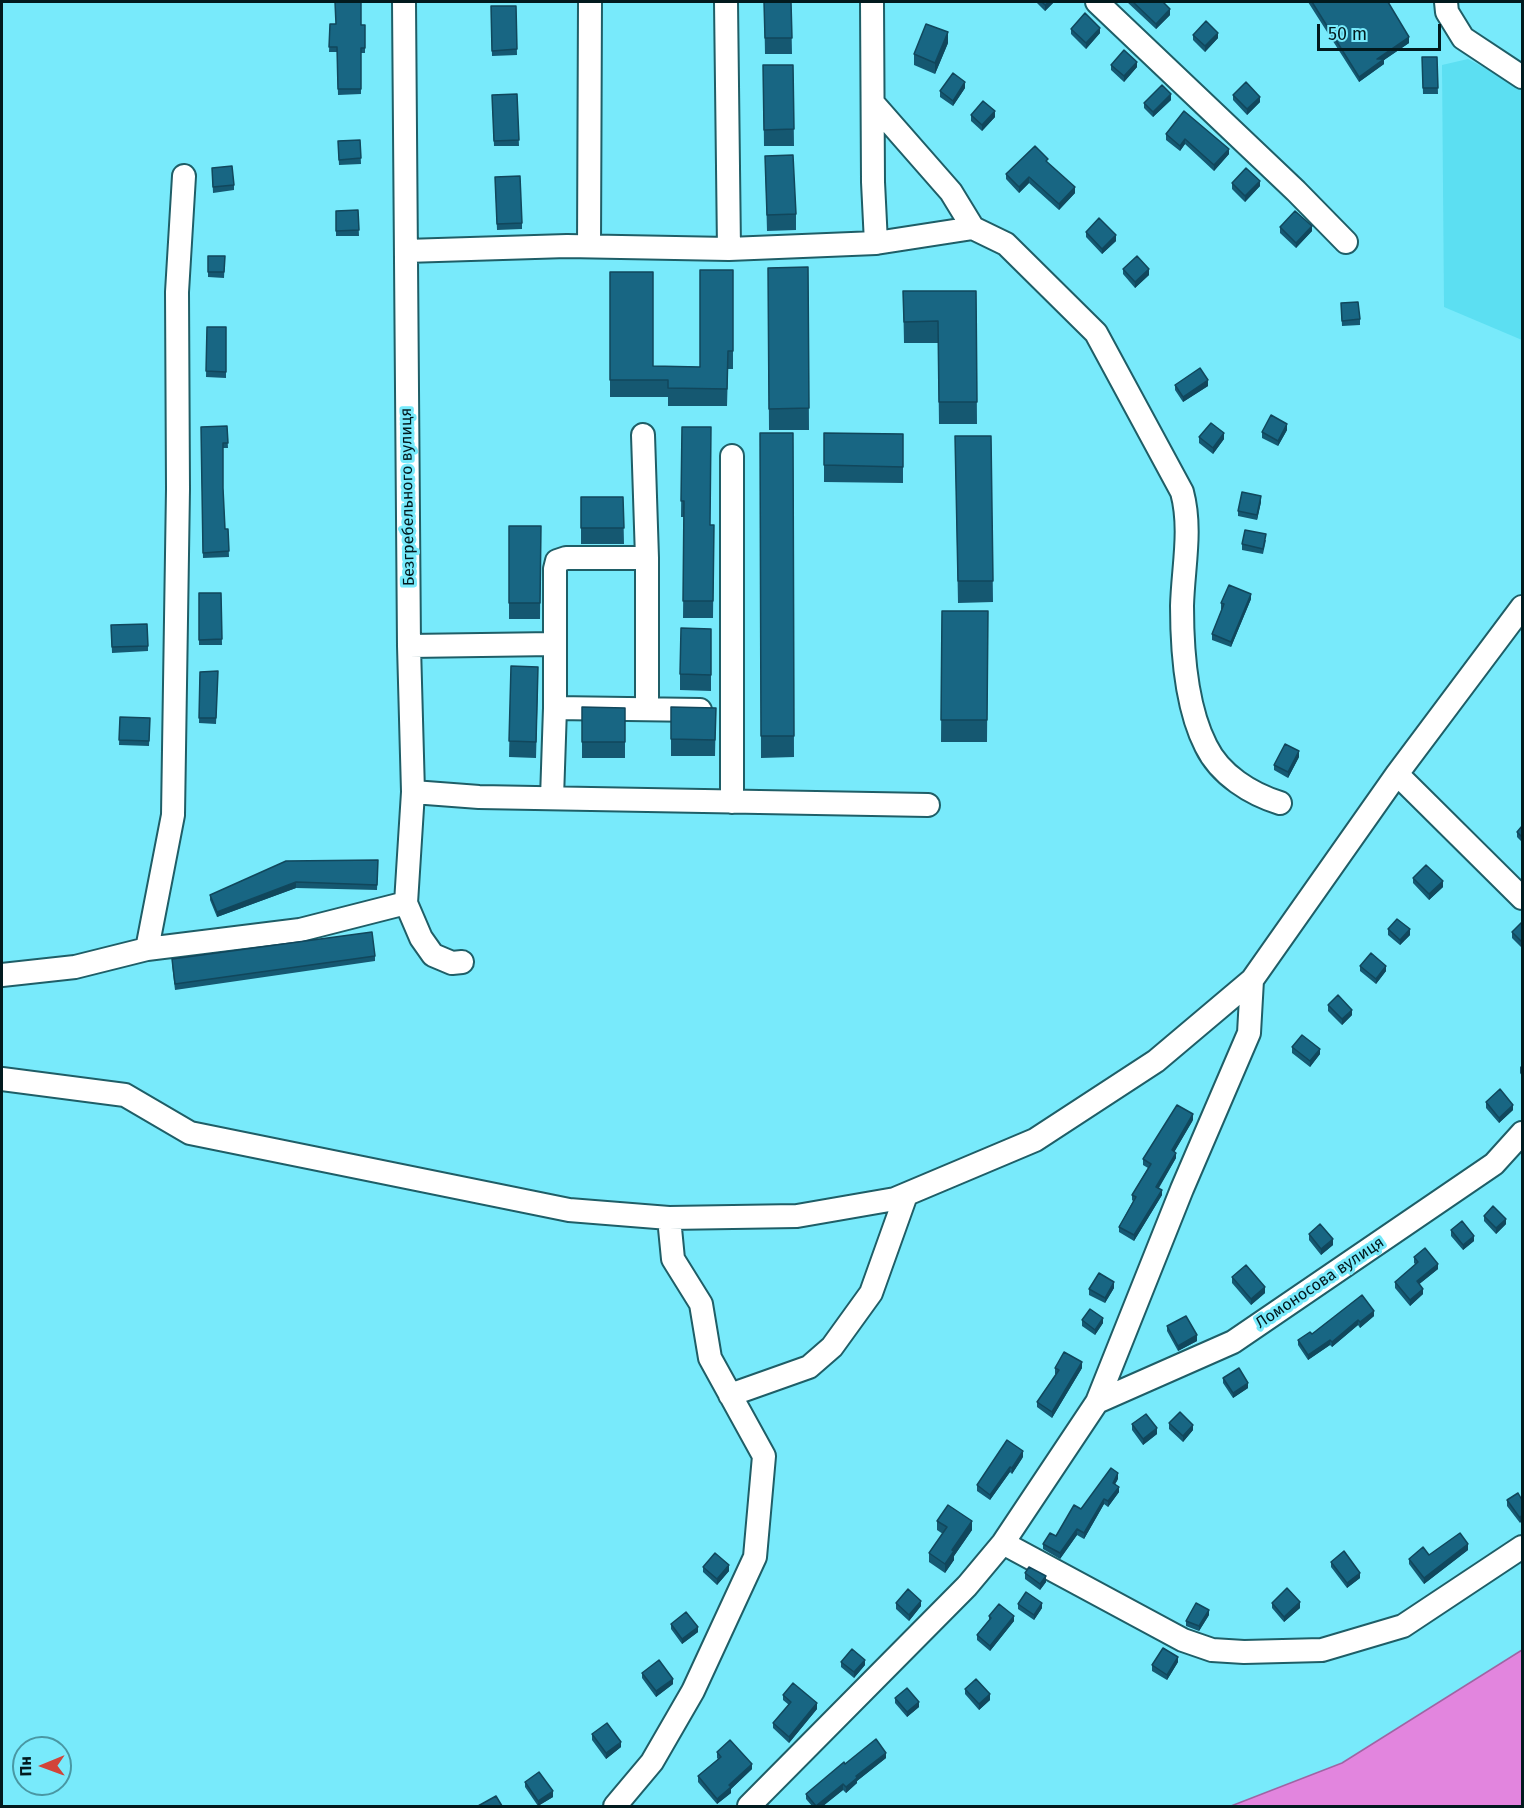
<!DOCTYPE html>
<meta charset="utf-8">
<style>
body{margin:0}
#map{position:relative;width:1524px;height:1808px;overflow:hidden;background:#78eafb;font-family:"Fira Sans",sans-serif}
canvas{display:block}
.frame{position:absolute;inset:0;border:3px solid #021a1e;pointer-events:none}
.north{position:absolute;left:12px;top:1736px;width:60px;height:60px;box-sizing:border-box;background:#78eafb;border:2px solid #4997a3;border-radius:50%;rotate:269deg;font-size:16px;font-weight:700;line-height:24px;text-align:center;color:#021a1e}
.north::after{content:'';display:block;margin:auto;width:21px;height:27px;background:#d24439;clip-path:polygon(50% 0,100% 100%,50% 72%,0 100%)}
.scale{position:absolute;left:1317px;top:24px;width:124px;height:27px;box-sizing:border-box;border:3px solid #021a1e;border-top:0;padding-left:8px;font-size:18px;line-height:21px;white-space:nowrap;color:#021a1e;-webkit-text-stroke:4px #78eafb;paint-order:stroke}
</style>
<div id="map">
<canvas width="1524" height="1808"></canvas>
<div class="frame"></div>
<div class="north">Пн</div>
<div class="scale">50 m</div>
</div>
<script>
const ctx = document.querySelector('canvas').getContext('2d');
ctx.lineJoin = 'round';
function paint(path, color) { ctx.fillStyle = color; ctx.fill(path, 'evenodd'); }
function strokePath(path, color, width, dash) { ctx.strokeStyle = color; ctx.lineWidth = width; ctx.lineCap = dash ? 'butt' : 'round'; ctx.setLineDash(dash || []); ctx.stroke(path); }
function write(font, color, halo, rows, align = 'center') {
  ctx.font = font + ' "Fira Sans",sans-serif'; ctx.lineWidth = 6; ctx.setLineDash([]); ctx.textBaseline = 'middle'; ctx.strokeStyle = halo; ctx.fillStyle = color; for (const [text, x, y, turn = 0] of rows) {
    ctx.save(); ctx.translate(x, y); ctx.rotate((+turn || 0) * Math.PI / 180); ctx.textAlign = isNaN(turn) ? turn : align; if (halo) ctx.strokeText(text, 0, 0); ctx.fillText(text, 0, 0); ctx.restore();
  }
}
paint(new Path2D(`
 M1468,59L1522,88V340L1444,307L1442,65Z`), '#5cdff2');
const water = new Path2D(`
 M1522,1650V1806H1231L1342,1763Z`);
paint(water, '#e285de');
strokePath(water, '#9f65a4', 1.5);
const minor = new Path2D(`
 M404,2L409,646L413,792L406,903L421,938L433,955L452,963L462,962
 M726,2L729,249
 M872,2L873,182L876,243
 M1097,2L1296,191L1346,242
 M1446,2L1447,12L1463,38L1522,77
 M873,103L951,192L973,228
 M589,246L590,2
 M406,251L567,246L729,249L876,243L973,228L1006,244L1096,333L1182,492C1192,529 1183,568 1182,606C1182,650 1186,707 1206,746C1220,775 1251,794 1280,803
 M643,435L647,558V709
 M409,646L554,644
 M555,708L700,710
 M1397,774L1522,898
 M413,792L479,797L928,805
 M552,798L555,708V569L557,561L566,558H647
 M732,802V456
 M147,949L173,815L178,489L177,292L184,176
 M2,975L75,967L147,949L300,930L406,903
 M2,1079L125,1095L190,1133L569,1210L669,1218L797,1216L895,1199L1035,1140L1156,1061L1252,980L1397,774L1522,607
 M730,1395L809,1367L832,1347L871,1293L906,1195
 M1097,1402L1233,1342L1494,1164L1522,1133
 M1003,1543L1183,1640L1212,1650L1244,1652L1322,1650L1403,1626L1522,1547
 M615,1806L652,1762L693,1691L755,1557L764,1456L710,1358L701,1304L673,1259L669,1218
 M749,1806L967,1586L1003,1543L1097,1402L1182,1189L1249,1033L1252,980`);
strokePath(minor, '#1f5e67', 26);
strokePath(minor, '#fff', 22);
paint(new Path2D(`
 M764,2H791L792,54H765Z
 M1036,2H1054L1045,11Z
 M1127,2H1163L1170,15L1156,29Z
 M1308,2H1388L1409,43L1384,60V64L1359,82Z
 M491,6H516L517,55L492,56Z
 M330,24L365,25V53H361V94L338,95L337,52H329Z
 M1071,29L1100,33L1086,49L1071,34Z
 M1193,35L1218,38L1205,52L1193,40Z
 M948,43L935,74L914,65V54Z
 M1422,57H1437L1438,94H1423Z
 M763,65H793L794,146H764Z
 M1111,65L1137,67L1124,82L1111,70Z
 M965,88L953,106L940,97V91Z
 M517,94L519,146H494L492,95Z
 M1233,95L1260,102L1247,115L1233,100Z
 M1171,100L1153,117L1144,108V103Z
 M1184,111L1229,154L1214,171L1185,144L1180,151L1166,140V134Z
 M971,115L995,117L982,131L971,121Z
 M360,140L361,164L339,165L338,141Z
 M765,156L796,214V230L767,231Z
 M1048,163L1075,193L1059,210L1029,183L1019,193L1006,179V174Z
 M212,168L234,185V190L213,193Z
 M495,177L522,223V229L497,230Z
 M1232,183L1260,186L1245,202L1232,189Z
 M358,210L359,236H336V211Z
 M1280,227L1312,231L1296,248L1280,233Z
 M1086,232L1116,241L1102,254L1086,237Z
 M208,256H225L224,278L208,277Z
 M808,267L809,430H769L768,268Z
 M1123,269L1149,275L1135,288L1123,274Z
 M733,270V369H728L727,406H668V397H610V272L653,366L700,367Z
 M903,291H976L977,424H939L938,343H904Z
 M1341,303L1360,319V325L1342,326Z
 M207,327H226V378L206,377Z
 M1175,385L1208,386L1183,402L1175,390Z
 M227,426L228,448H223V488L225,529H228L229,557L203,558L201,427Z
 M682,427L710,525H714L713,618H683L684,517H681Z
 M1287,430L1278,446L1262,438V432Z
 M760,433H793L794,757L761,758Z
 M824,433L903,434V483L824,482Z
 M955,436H991L993,602L958,603Z
 M1199,437L1224,439L1213,454L1199,443Z
 M581,497H623L624,544H581Z
 M1261,502L1257,520L1238,516V511Z
 M509,526H541L540,619H509Z
 M1266,540L1263,554L1242,550V544Z
 M199,593H221L222,645H199Z
 M1251,599L1231,647L1212,640V634L1222,609H1221V603Z
 M942,611H988L987,742H941Z
 M111,625L148,646V651L112,653Z
 M711,629V691L680,690V674Z
 M511,666L538,683L536,758L509,757Z
 M218,671L216,724L199,723L200,672Z
 M582,707L625,708V758H582Z
 M671,707L716,708L715,756H671Z
 M120,717L150,718L149,746L119,745Z
 M1299,757L1288,778L1274,770V765Z
 M1522,826V842L1517,837V832Z
 M378,860L377,890L296,888L217,917L210,900V895Z
 M1413,878L1443,887L1429,900L1413,883Z
 M1522,922V948L1512,938V932Z
 M1388,929L1410,935L1400,945L1388,935Z
 M375,956V961L175,990L172,964V959Z
 M1360,966L1386,971L1376,984L1360,971Z
 M1328,1005L1352,1015L1342,1025L1328,1011Z
 M1292,1047L1320,1054L1310,1067L1292,1053Z
 M1522,1065V1076L1520,1073V1067Z
 M1486,1102L1513,1110L1499,1123L1486,1108Z
 M1193,1120L1174,1152L1176,1158L1159,1188L1162,1195L1134,1241L1119,1232V1227L1133,1201L1132,1200V1195L1148,1168L1143,1165V1159Z
 M1484,1216L1506,1224L1496,1234L1484,1221Z
 M1451,1230L1474,1241L1463,1250L1451,1236Z
 M1309,1234L1333,1245L1321,1255L1309,1240Z
 M1414,1257L1438,1269L1419,1284L1423,1294L1410,1306L1395,1288V1282L1416,1265L1414,1263Z
 M1232,1277L1265,1293L1251,1305L1232,1283Z
 M1114,1288L1105,1303L1089,1295V1289Z
 M1362,1295L1374,1316L1360,1328L1358,1325L1332,1347L1330,1345L1308,1360L1298,1345V1340L1312,1334Z
 M1082,1320L1103,1323L1095,1335L1082,1326Z
 M1167,1326L1197,1341L1178,1351L1167,1331Z
 M1055,1368H1082L1052,1418L1037,1407V1402L1056,1374H1055Z
 M1223,1378L1248,1388L1233,1398L1223,1383Z
 M1169,1423L1193,1430L1183,1442L1169,1429Z
 M1132,1424L1157,1434L1143,1445L1132,1430Z
 M1023,1457L1012,1474L1010,1472L990,1500L977,1491V1485Z
 M1118,1479L1115,1484L1119,1492L1108,1507L1104,1504L1084,1539L1077,1535L1060,1559L1043,1549V1544L1056,1536L1081,1509Z
 M1507,1500H1522L1520,1523L1507,1506Z
 M937,1521L972,1530L954,1556V1560L945,1573L929,1562V1553L943,1534L937,1530Z
 M1468,1550L1424,1584L1409,1564V1559Z
 M1331,1562L1360,1578L1347,1588L1331,1567Z
 M703,1567L729,1571L717,1585L703,1572Z
 M1025,1573L1046,1582L1040,1590L1025,1579Z
 M896,1603L921,1606L909,1621L896,1609Z
 M1272,1603L1300,1608L1284,1622L1272,1608Z
 M1018,1604L1042,1608L1034,1620L1018,1609Z
 M1209,1615L1199,1631L1186,1626V1621Z
 M989,1616L1014,1621L990,1651L977,1640V1635L989,1620Z
 M671,1624L698,1632L682,1644L671,1629Z
 M841,1662L865,1665L854,1678L841,1667Z
 M1178,1662L1167,1680L1152,1671V1665Z
 M642,1673L673,1684L656,1697L642,1678Z
 M965,1689L990,1700L979,1710L965,1694Z
 M783,1695L817,1709L789,1743L773,1728V1723L789,1705L783,1700Z
 M895,1698L919,1707L907,1717L895,1703Z
 M592,1734L621,1747L606,1759L592,1740Z
 M717,1752L752,1769L731,1789V1793L717,1804L698,1782V1776L718,1759L717,1758Z
 M886,1758L857,1781V1783L846,1793L843,1790L823,1806H812L806,1799V1794L845,1764Z
 M525,1782L553,1797L538,1806L525,1787Z`), '#155871');
paint(new Path2D(`
 M1049,2H1054L1045,11V5Z
 M1170,9V15L1156,29V24Z
 M1100,28V33L1086,49V43Z
 M948,32V43L935,74V63Z
 M1218,33V38L1205,52V46Z
 M1409,37V43L1384,60V64L1359,82V77L1377,59Z
 M1137,62V67L1124,82V76Z
 M965,82V88L953,106V101Z
 M1171,94V100L1153,117V112Z
 M1260,97V102L1247,115V109Z
 M995,111V117L982,131V125Z
 M1185,139V144L1180,151V146Z
 M1229,149V154L1214,171V165Z
 M1029,177V183L1019,193V187Z
 M1260,181V186L1245,202V196Z
 M1075,187V193L1059,210V204Z
 M1312,226V231L1296,248V243Z
 M1116,235V241L1102,254V249Z
 M1149,269V275L1135,288V282Z
 M1208,380V386L1183,402V397Z
 M1287,424V430L1278,446V441Z
 M1224,433V439L1213,454V448Z
 M1261,496V502L1257,520V515Z
 M1251,594V599L1231,647V642Z
 M1299,751V757L1288,778V772Z
 M1443,881V887L1429,900V894Z
 M296,882V888L217,917V912Z
 M1410,929V935L1400,945V940Z
 M1386,966V971L1376,984V979Z
 M1352,1010V1015L1342,1025V1019Z
 M1320,1049V1054L1310,1067V1061Z
 M1513,1105V1110L1499,1123V1118Z
 M1193,1114V1120L1172,1156V1150Z
 M1176,1153V1158L1156,1192V1187Z
 M1162,1190V1195L1134,1241V1235Z
 M1506,1219V1224L1496,1234V1228Z
 M1474,1236V1241L1463,1250V1245Z
 M1333,1239V1245L1321,1255V1249Z
 M1438,1264V1269L1417,1286V1281Z
 M1114,1282V1288L1105,1303V1298Z
 M1265,1287V1293L1251,1305V1299Z
 M1423,1289V1294L1410,1306V1300Z
 M1374,1311V1316L1360,1328V1322Z
 M1103,1318V1323L1095,1335V1330Z
 M1358,1320V1325L1332,1347V1342Z
 M1197,1335V1341L1178,1351V1346Z
 M1330,1340V1345L1308,1360V1355Z
 M1082,1362V1368L1052,1418V1412Z
 M1248,1383V1388L1233,1398V1393Z
 M1193,1425V1430L1183,1442V1436Z
 M1157,1428V1434L1143,1445V1439Z
 M1023,1451V1457L1012,1474V1468Z
 M1010,1467V1472L990,1500V1495Z
 M1118,1473V1479L1113,1488V1483Z
 M1119,1487V1492L1108,1507V1501Z
 M1104,1499V1504L1084,1539V1533Z
 M1522,1515V1521L1520,1523V1518Z
 M972,1521V1530L954,1556V1560L945,1573V1564L952,1550Z
 M1077,1529V1535L1060,1559V1553Z
 M1468,1544V1550L1424,1584V1578Z
 M729,1565V1571L717,1585V1579Z
 M1360,1573V1578L1347,1588V1583Z
 M1046,1576V1582L1040,1590V1584Z
 M921,1601V1606L909,1621V1615Z
 M1300,1602V1608L1284,1622V1617Z
 M1042,1603V1608L1034,1620V1615Z
 M1209,1610V1615L1199,1631V1626Z
 M1014,1616V1621L990,1651V1646Z
 M698,1627V1632L682,1644V1639Z
 M1178,1657V1662L1167,1680V1675Z
 M865,1660V1665L854,1678V1672Z
 M673,1679V1684L656,1697V1691Z
 M990,1694V1700L979,1710V1704Z
 M919,1702V1707L907,1717V1712Z
 M817,1703V1709L789,1743V1737Z
 M621,1742V1747L606,1759V1753Z
 M886,1753V1758L857,1781V1783L846,1793V1787L856,1776Z
 M752,1764V1769L731,1789V1793L717,1804V1799L729,1785Z
 M843,1784V1790L823,1806H816Z
 M553,1791V1797L538,1806V1801Z`), '#11475c');
const building = new Path2D(`
 M335,2H361V25H365V48H361V89H338L337,47H329L330,24H336Z
 M764,2H791L792,38H765Z
 M1042,2H1049L1045,5Z
 M1133,2H1163L1170,9L1156,24Z
 M1312,2H1388L1409,37L1377,59H1384L1359,77Z
 M491,6H516L517,49L492,51Z
 M1085,13L1100,28L1086,43L1071,29Z
 M1206,21L1218,33L1205,46L1193,35Z
 M926,24L948,32L935,63L914,54Z
 M1124,50L1137,62L1124,76L1111,65Z
 M1422,57H1437L1438,88H1423Z
 M763,65H793L794,129L764,130Z
 M953,73L965,82L953,101L940,91Z
 M1246,82L1260,97L1247,109L1233,95Z
 M1162,85L1171,94L1153,112L1144,103Z
 M517,94L519,140L494,141L492,95Z
 M983,101L995,111L982,125L971,115Z
 M1184,111L1229,149L1214,165L1185,139L1180,146L1166,134Z
 M360,140L361,158L339,160L338,141Z
 M1035,146L1048,159L1046,161L1075,187L1059,204L1029,177L1019,187L1006,174Z
 M793,155L796,214L767,215L765,156Z
 M232,166L234,185L213,187L212,168Z
 M1246,168L1260,181L1245,196L1232,183Z
 M520,176L522,223L497,224L495,177Z
 M358,210L359,230L336,231V211Z
 M1295,211L1312,226L1296,243L1280,227Z
 M1099,218L1116,235L1102,249L1086,232Z
 M208,256H225L224,272H208Z
 M1137,256L1149,269L1135,282L1123,269Z
 M808,267L809,408L769,409L768,268Z
 M700,270H733V351H728L727,389L668,388V380H610V272H653V366L700,367Z
 M903,291H976L977,402H939L938,321L904,322Z
 M1358,302L1360,319L1342,321L1341,303Z
 M207,327H226V372L206,371Z
 M1200,368L1208,380L1183,397L1175,385Z
 M1271,415L1287,424L1278,441L1262,432Z
 M1211,423L1224,433L1213,448L1199,437Z
 M227,426L228,443H223V488L225,529H228L229,551L203,553L201,427Z
 M682,427H711L710,525H714L713,601H683L684,501H681Z
 M760,433H793L794,736H761Z
 M824,433L903,434V467L824,465Z
 M955,436H991L993,581H958Z
 M1242,492L1261,496L1257,515L1238,511Z
 M581,497H623L624,528H581Z
 M509,526H541L540,603H509Z
 M1245,530L1266,534L1263,549L1242,544Z
 M1229,585L1251,594L1231,642L1212,634L1224,604L1221,603Z
 M199,593H221L222,639L199,640Z
 M942,611H988L987,720H941Z
 M147,624L148,646L112,647L111,625Z
 M681,628L711,629V675L680,674Z
 M511,666L538,667L536,742L509,741Z
 M218,671L216,718H199L200,672Z
 M582,707L625,708V742H582Z
 M671,707L716,708L715,740L671,739Z
 M120,717L150,718L149,741L119,740Z
 M1285,744L1299,751L1288,772L1274,765Z
 M1522,826V837L1517,832Z
 M378,860L377,885L296,882L217,912L210,895L286,861Z
 M1426,865L1443,881L1429,894L1413,878Z
 M1397,919L1410,929L1400,940L1388,929Z
 M1522,922V942L1512,932Z
 M372,932L375,956L175,984L172,959Z
 M1371,953L1386,966L1376,979L1360,966Z
 M1338,995L1352,1010L1342,1019L1328,1005Z
 M1302,1035L1320,1049L1310,1061L1292,1047Z
 M1500,1089L1513,1105L1499,1118L1486,1102Z
 M1177,1105L1193,1114L1172,1150L1176,1153L1156,1187L1162,1190L1134,1235L1119,1227L1136,1197L1132,1195L1151,1164L1143,1159Z
 M1493,1206L1506,1219L1496,1228L1484,1216Z
 M1462,1221L1474,1236L1463,1245L1451,1230Z
 M1320,1224L1333,1239L1321,1249L1309,1234Z
 M1425,1248L1438,1264L1417,1281L1423,1289L1410,1300L1395,1282L1418,1262L1414,1257Z
 M1246,1265L1265,1287L1251,1299L1232,1277Z
 M1099,1273L1114,1282L1105,1298L1089,1289Z
 M1362,1295L1374,1311L1360,1322L1358,1320L1332,1342L1330,1340L1308,1355L1298,1340L1310,1332L1312,1334Z
 M1090,1309L1103,1318L1095,1330L1082,1320Z
 M1186,1316L1197,1335L1178,1346L1167,1326Z
 M1064,1352L1082,1362L1052,1412L1037,1402L1059,1370L1055,1368Z
 M1239,1368L1248,1383L1233,1393L1223,1378Z
 M1180,1412L1193,1425L1183,1436L1169,1423Z
 M1146,1414L1157,1428L1143,1439L1132,1424Z
 M1007,1440L1023,1451L1012,1468L1010,1467L990,1495L977,1485Z
 M1111,1468L1118,1473L1113,1483L1119,1487L1108,1501L1104,1499L1084,1533L1077,1529L1060,1553L1043,1544L1050,1533L1056,1536L1074,1505L1081,1509Z
 M1518,1493L1522,1500V1515L1520,1518L1507,1500Z
 M948,1505L972,1521L952,1550L954,1551L945,1564L929,1553L947,1527L937,1521Z
 M1460,1533L1468,1544L1424,1578L1409,1559L1423,1547L1429,1555Z
 M1344,1551L1360,1573L1347,1583L1331,1562Z
 M715,1553L729,1565L717,1579L703,1567Z
 M1029,1567L1046,1576L1040,1584L1025,1573Z
 M1287,1588L1300,1602L1284,1617L1272,1603Z
 M908,1589L921,1601L909,1615L896,1603Z
 M1026,1592L1042,1603L1034,1615L1018,1604Z
 M1196,1603L1209,1610L1199,1626L1186,1621Z
 M999,1604L1014,1616L990,1646L977,1635L991,1618L989,1616Z
 M686,1612L698,1627L682,1639L671,1624Z
 M1163,1648L1178,1657L1167,1675L1152,1665Z
 M852,1649L865,1660L854,1672L841,1662Z
 M659,1660L673,1679L656,1691L642,1673Z
 M976,1679L990,1694L979,1704L965,1689Z
 M793,1683L817,1703L789,1737L773,1723L791,1702L783,1695Z
 M907,1688L919,1702L907,1712L895,1698Z
 M607,1723L621,1742L606,1753L592,1734Z
 M876,1739L886,1753L856,1776L857,1778L846,1787L843,1784L816,1806L806,1794L844,1762L845,1764Z
 M730,1740L752,1764L729,1785L731,1787L717,1799L698,1776L721,1757L717,1752Z
 M539,1772L553,1791L538,1801L525,1782Z
 M496,1796L502,1806H478Z`);
paint(building, '#186683');
strokePath(building, '#11475c', 1.5);
write('16px', '#021a1e', '#78eafb', [
 ["Безгребельного вулиця",408,497,-91],
 ["Ломоносова вулиця",1320,1283,-34]
]);
</script>
